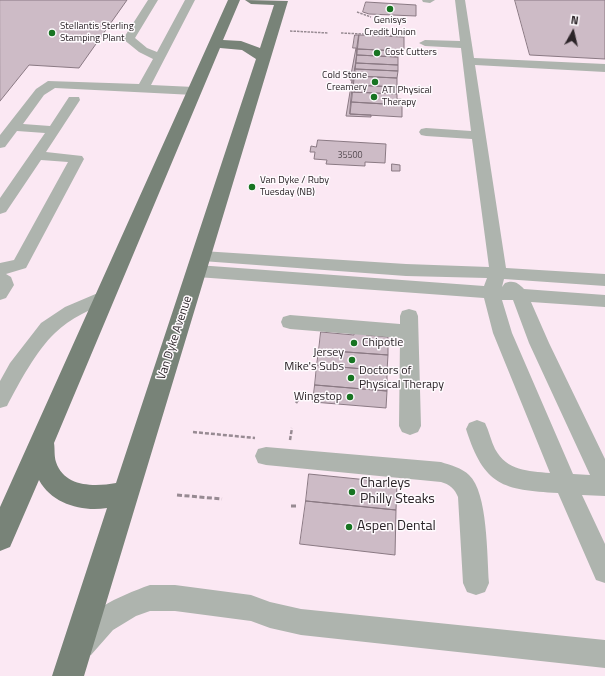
<!DOCTYPE html>
<style>
body{margin:0}
#map{position:relative;width:605px;height:676px;overflow:hidden;background:#fbe8f3;font-family:"Titillium Web",sans-serif}
canvas{display:block}
.north{position:absolute;left:553px;top:12px;width:40px;height:40px;-webkit-text-stroke:3px #fefafd;paint-order:stroke;rotate:8deg;font-size:11px;font-weight:700;line-height:16px;text-align:center;color:#2b2428}
.north::after{content:'';display:block;margin:auto;width:14px;height:18px;background:#2b2428;clip-path:polygon(50% 0,100% 100%,50% 72%,0 100%)}
</style>
<div id="map">
<canvas width="605" height="676"></canvas>
<div class="north">N</div>
</div>
<script>
const ctx = document.querySelector('canvas').getContext('2d');
ctx.lineJoin = 'round';
function paint(path, color) { ctx.fillStyle = color; ctx.fill(path, 'evenodd'); }
function strokePath(path, color, width, dash) { ctx.strokeStyle = color; ctx.lineWidth = width; ctx.lineCap = dash ? 'butt' : 'round'; ctx.setLineDash(dash || []); ctx.stroke(path); }
function write(font, color, halo, rows, align = 'center') {
  ctx.font = font + ' "Titillium Web",sans-serif'; ctx.lineWidth = 3; ctx.setLineDash([]); ctx.textBaseline = 'middle'; ctx.strokeStyle = halo; ctx.fillStyle = color; for (const [text, x, y, turn = 0] of rows) {
    ctx.save(); ctx.translate(x, y); ctx.rotate((+turn || 0) * Math.PI / 180); ctx.textAlign = isNaN(turn) ? turn : align; if (halo) ctx.strokeText(text, 0, 0); ctx.fillText(text, 0, 0); ctx.restore();
  }
}
const building = new Path2D(`
 M0,0H127L79,68L29,65L0,101Z
 M515,0H605V59L530,55Z
 M366,2L416,5V16L369,14L363,12Z
 M355,35H359L350,114L371,115V117L346,116L352,80H350L356,48H353Z
 M359,35L404,37V51L357,49Z
 M357,49L398,51V57L357,55Z
 M357,55L398,57V65L356,63Z
 M356,63L398,65V71L355,69Z
 M355,69L398,71L397,78L354,76Z
 M354,76L397,78V87L353,85Z
 M353,85L397,87V94L352,92Z
 M352,92L397,94V99H402V105L351,102Z
 M351,102L402,105V117L350,114Z
 M318,140L386,144L385,163L365,162V166L326,164L327,160L314,159L315,152H310L311,146L316,147Z
 M392,164L400,165V171H392Z
 M321,332L354,335V332L366,333V335L388,337V355L319,350Z
 M319,350L388,355L387,371L317,365Z
 M317,365L387,371V391L315,385Z
 M315,385L387,391L386,408L313,402Z
 M309,474L397,483L396,510L306,501Z
 M306,501L396,510L395,555L300,544Z`);
paint(building, '#cdbbc6');
strokePath(building, '#8a7983', 1);
strokePath(new Path2D(`
 M357,12L371,17
 M290,31L328,33
 M341,33L405,36`), '#978a92', 1.5, [2.5, 1]);
strokePath(new Path2D(`
 M296,403L298,400
 M193,432L255,438
 M290,440L292,428`), '#978a92', 2.5, [4, 2]);
strokePath(new Path2D(`
 M177,495L222,499
 M291,506H296`), '#978a92', 3, [5, 2.5]);
paint(new Path2D(`
 M148,0H158L135,38L147,48L157,52L185,0H195L151,85L194,87L200,91L194,95L55,88L44,95L23,124L50,126L69,97H79L80,100L46,152L82,156L84,159L26,268L6,274L11,277L14,285L6,298L0,300V263L14,260L68,162L41,160L6,212L0,214V198L45,133L17,131L5,147L0,148V135L36,89L48,81L139,84L153,59L139,52L123,39Z
 M422,0H435L430,3L423,2Z
 M455,0H465L474,58L605,64V72L475,65L506,268L605,274V286L504,279L502,287L505,283C514,280 518,283 524,289L605,295V307L531,302L549,343L605,459V496L582,495L605,544V583L596,580L558,493C503,490 484,486 466,429L469,423L477,420L485,423C489,431 491,441 495,449C507,471 528,471 550,473L493,333L484,298L197,277L191,275L188,271L191,267L197,265L484,286L487,278L406,276L202,261L196,260L194,256L196,252L202,251L406,264L489,267L472,139L426,136L421,135L419,132L421,129L426,128L471,131L461,48L425,46L419,43L425,40L460,41ZM502,300H513L529,343L590,475L573,474L512,333Z
 M105,290L111,292L114,296L111,300C92,309 70,318 55,333C36,351 19,383 7,406L0,408V381L10,363L41,323L65,307Z
 M409,309L416,311L418,316L421,426L418,432L410,435L402,432L399,426L400,338L290,329L283,327L281,322L283,317L290,315L400,324V316L402,311Z
 M266,447L441,462C450,465 462,468 469,475C488,492 487,557 489,583L485,592L476,595L467,592L463,583L458,497C455,489 449,484 441,482L266,465L258,463L255,456L258,449Z
 M150,585H175L251,595L270,602L301,609L605,640V668L301,635L270,628L251,621L175,611H150L136,616L113,630L91,655L81,658L71,655L68,645C81,612 119,596 150,585Z`), '#aeb4ae');
paint(new Path2D(`
 M228,0H240L223,40L241,41L260,48L274,5L251,4L245,0L288,1L84,676H52L107,508C82,512 52,504 39,480L10,547L0,551V507ZM220,48L242,50L256,59L116,483C94,487 64,487 56,462C54,456 55,449 54,443Z`), '#788378');
for (const [x, y, r, color] of [
 [390,9,4,"#187422"],
 [52,33,4,"#187422"],
 [377,53,4,"#187422"],
 [375,82,4,"#187422"],
 [374,97,4,"#187422"],
 [252,187,4,"#187422"],
 [354,343,4,"#187422"],
 [352,360,4,"#187422"],
 [351,378,4,"#187422"],
 [350,397,4,"#187422"],
 [352,492,4,"#187422"],
 [349,527,4,"#187422"]
]) { const dot = new Path2D(); dot.arc(x, y, r, 0, 2 * Math.PI); ctx.fillStyle = color; ctx.fill(dot); strokePath(dot, '#fefafd', 1.5); }
write('9px', '#544a50', null, [
 ["35500",350,156]
]);
write('10px', '#2b2428', '#fefafd', [
 ["Genisys",390,21,"center"],
 ["Credit Union",390,33,"center"],
 ["Stellantis Sterling",60,27],
 ["Stamping Plant",60,39],
 ["Cost Cutters",385,53],
 ["Cold Stone",367,76,"right"],
 ["Creamery",367,88,"right"],
 ["ATI Physical",382,91],
 ["Therapy",382,103],
 ["Van Dyke / Ruby",260,181],
 ["Tuesday (NB)",260,193]
], 'left');
write('12px', '#2b2428', '#fefafd', [
 ["Van Dyke Avenue",175,338,-72]
]);
write('12px', '#2b2428', '#fefafd', [
 ["Chipotle",362,343],
 ["Jersey",344,353,"right"],
 ["Mike's Subs",344,367,"right"],
 ["Doctors of",359,371],
 ["Physical Therapy",359,385],
 ["Wingstop",342,397,"right"]
], 'left');
write('14px', '#2b2428', '#fefafd', [
 ["Charleys",360,484],
 ["Philly Steaks",360,500],
 ["Aspen Dental",357,527]
], 'left');
</script>
